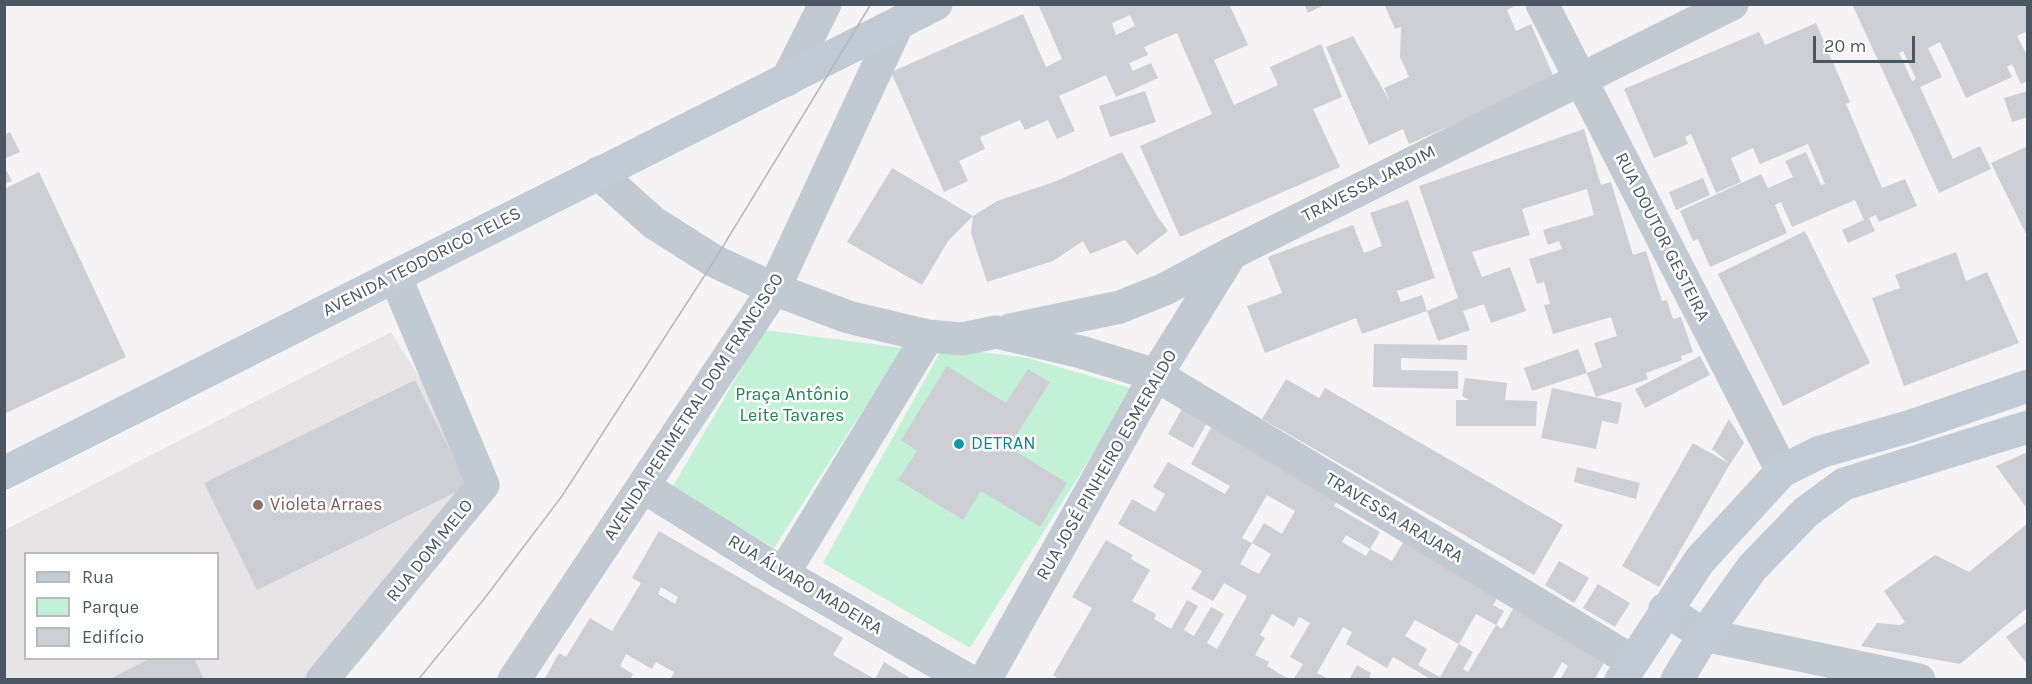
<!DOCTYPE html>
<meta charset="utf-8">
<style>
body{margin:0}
#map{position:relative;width:2032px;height:684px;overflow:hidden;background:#f5f3f3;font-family:Karla,sans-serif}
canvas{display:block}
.frame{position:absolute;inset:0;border:6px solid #4a5661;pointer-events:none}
.legend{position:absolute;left:24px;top:552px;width:195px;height:108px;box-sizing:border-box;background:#fff;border:2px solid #b7bbc0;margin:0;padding:8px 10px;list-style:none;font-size:18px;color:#4a5661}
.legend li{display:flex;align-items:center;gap:12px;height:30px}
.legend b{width:30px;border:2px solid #b7bbc0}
.scale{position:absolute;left:1813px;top:36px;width:102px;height:27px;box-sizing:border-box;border:3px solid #4a5661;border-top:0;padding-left:8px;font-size:18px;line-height:21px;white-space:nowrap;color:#4a5661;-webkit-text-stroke:4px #fff;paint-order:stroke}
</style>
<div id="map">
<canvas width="2032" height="684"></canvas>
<div class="frame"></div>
<ul class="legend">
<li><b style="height:8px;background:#c1cbd6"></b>Rua</li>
<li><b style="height:16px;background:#c3f1d5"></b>Parque</li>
<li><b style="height:16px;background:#cdcfd5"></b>Edifício</li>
</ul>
<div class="scale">20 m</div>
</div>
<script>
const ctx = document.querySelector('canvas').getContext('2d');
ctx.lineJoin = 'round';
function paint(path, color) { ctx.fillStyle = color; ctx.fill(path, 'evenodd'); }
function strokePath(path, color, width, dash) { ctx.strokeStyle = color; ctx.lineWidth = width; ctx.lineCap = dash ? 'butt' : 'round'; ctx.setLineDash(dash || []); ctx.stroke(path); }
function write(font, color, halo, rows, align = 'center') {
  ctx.font = font + ' Karla,sans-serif'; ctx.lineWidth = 5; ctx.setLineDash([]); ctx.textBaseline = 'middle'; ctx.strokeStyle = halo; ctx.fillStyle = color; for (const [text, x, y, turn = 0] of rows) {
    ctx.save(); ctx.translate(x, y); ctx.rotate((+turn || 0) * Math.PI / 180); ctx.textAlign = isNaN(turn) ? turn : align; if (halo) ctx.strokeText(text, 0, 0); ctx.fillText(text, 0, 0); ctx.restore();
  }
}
paint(new Path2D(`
 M391,332L484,480L312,679L5,680V530ZM26,554H218V658H26Z`), '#e6e4e5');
paint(new Path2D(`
 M764,330L903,348L774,548L672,488Z
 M943,347L1028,358L1134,389L970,648L823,563Z`), '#c3f1d5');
paint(new Path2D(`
 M1038,4H1229L1248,45L1214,60L1234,105L1278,85L1270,67L1321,44L1342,97L1313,109L1340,167L1180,237L1140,146L1212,114L1177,33L1144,47L1148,55L1129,63L1133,71L1151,63L1158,78L1116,97L1106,75L1059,96L1075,131L1057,139L1048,120L1025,130L1020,120L980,137L985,149L959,161L968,181L944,192L891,72L1023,14L1046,67L1062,59ZM1130,15L1135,26L1116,35L1112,23Z
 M1304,4H1326L1308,13Z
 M1384,4H1519L1507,10L1516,31L1531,24L1555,80L1409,144L1403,129L1369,145L1326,47L1353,36L1391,104L1384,88L1409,77L1400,57L1401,27L1395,29Z
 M1852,4H2028V31L2017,36L2028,57V81L2021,84L2012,64L2007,67L2012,77L1966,98L1940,42L1928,48L1942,77L1920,87L1953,159L1980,146L1991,169L1939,193ZM1903,51L1916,79L1912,81L1899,53Z
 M1816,23L1850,102L1846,104L1882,188L1905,179L1917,206L1879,222L1876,215L1869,218L1875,231L1848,243L1842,230L1864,220L1855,200L1792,227L1781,202L1775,205L1787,233L1710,267L1698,239L1693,241L1680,211L1761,174L1768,188L1793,177L1785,161L1806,152L1821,185L1825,184L1808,144L1760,164L1753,148L1731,158L1741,182L1716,193L1691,134L1685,137L1688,144L1654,158L1624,89L1759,32L1765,45Z
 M1145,91L1156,122L1110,137L1099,106Z
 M2028,91V117L2012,122L2004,98Z
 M1584,129L1601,185L1611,182L1633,255L1646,251L1662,301L1667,300L1673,319L1681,317L1693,352L1681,356L1682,360L1646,373L1648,379L1596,397L1587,373L1602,367L1594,343L1617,336L1611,317L1553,334L1544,305L1550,304L1544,282L1537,284L1529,259L1562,249L1559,241L1548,245L1543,230L1594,215L1587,189L1522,209L1530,235L1472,252L1482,277L1510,267L1526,311L1491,323L1484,304L1463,311L1470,330L1438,341L1427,311L1458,298L1419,186Z
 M10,132L20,152L4,159V135Z
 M2028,146V238L1991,163Z
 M1122,152L1157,216L1168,231L1137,255L1125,240L1090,254L1083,241L1053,261L987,282L971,233L973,216L997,201L1054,182Z
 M4,166L12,181L4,184Z
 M892,168L973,216L948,241L922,285L847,242Z
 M39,172L126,357L4,414V189Z
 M1703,178L1710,195L1676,210L1669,192Z
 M1408,200L1435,278L1397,291L1401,302L1422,295L1427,311L1362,334L1356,318L1265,353L1247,306L1282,293L1268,257L1353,225L1364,253L1382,246L1370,213Z
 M1805,231L1870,363L1783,406L1718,274Z
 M1956,252L1966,281L1987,272L2019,343L1904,386L1872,298L1900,288L1895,275Z
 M1374,344L1467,345V360L1401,358V370L1458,371V389L1373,387Z
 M1578,349L1587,373L1532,391L1524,368Z
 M1700,356L1710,375L1645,408L1635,389Z
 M947,366L1006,403L1028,369L1050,382L1009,447L1067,483L1040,527L981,491L963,520L898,480L917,451L901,440Z
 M1465,378L1507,383L1505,400L1537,401L1536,426H1456V400H1469L1462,396Z
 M1286,379L1319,398L1325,388L1563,525L1534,575L1262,419Z
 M415,380L468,486L257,590L204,483Z
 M1552,388L1622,403L1618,424L1602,421L1596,449L1541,438Z
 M1182,409L1207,423L1193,448L1168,434Z
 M1729,419L1744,443L1730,464L1712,449Z
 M1212,426L1339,498L1334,506L1380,532L1370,549L1392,561L1404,541L1499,595L1493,605L1504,611L1496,625L1476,614L1459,644L1415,620L1405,636L1427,649L1418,665L1440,677L1459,644L1473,652L1463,669L1468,672L1496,625L1502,629L1515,605L1607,657L1594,680H1560L1568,666L1562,662L1552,680H1432L1393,657L1387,668L1346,644L1352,632L1343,627L1317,673L1330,680H1293L1303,664L1290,657L1310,623L1299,617L1294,627L1272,614L1260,635L1265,638L1255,655L1269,662L1267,666L1290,680H1060L1053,675L1092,608L1072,597L1106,540L1133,555L1131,559L1150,570L1132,601L1156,614L1154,619L1171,629L1187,600L1198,606L1184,630L1194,636L1211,607L1224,614L1207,643L1217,649L1247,596L1224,583L1213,601L1191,589L1202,571L1118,524L1132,499L1155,512L1165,494L1153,487L1168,462L1225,494L1230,486L1191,464ZM1267,495L1295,511L1282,534L1264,523L1252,543L1242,538ZM1346,535L1370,549L1366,556L1342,542ZM1252,543L1271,554L1259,574L1240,564Z
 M1693,443L1730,464L1659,587L1622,566Z
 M2028,452V510L1996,466Z
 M1577,467L1640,483L1636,499L1574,482Z
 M2028,523V607L1960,664L1861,646L1877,623L1900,625L1905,622L1884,591L1935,555L1969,572Z
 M659,531L843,638L833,655L857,669L875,679L884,662L913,680H670L674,672L656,662L652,669L626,654L620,666L633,674L630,680H544L559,653L566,657L590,618L612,631L641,583L632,578ZM661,587L678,597L675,604L658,594Z
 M1559,561L1589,578L1574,603L1545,585Z
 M1598,584L1630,603L1615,627L1583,608Z
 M2028,621V665L2006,637Z
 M151,658H194L204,680H108Z
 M1357,665L1371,673L1369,677L1374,680H1349Z`), '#cdcfd5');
strokePath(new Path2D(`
 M1542,4L1782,471
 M787,80L825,4
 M598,173L654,223L714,261L774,289L848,317L928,336L962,339L996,332L1081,352L1156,375L1632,661
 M1010,330L1120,307L1165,289L1232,253L1732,4
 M644,487L783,574L968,680
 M783,574L928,336
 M1665,609L1704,635L1919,680
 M322,680L483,485L395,276
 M514,680L774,289L898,23
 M985,680L1156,375L1231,254`), '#c1cad2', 33);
strokePath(new Path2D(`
 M4,473L936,4
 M1621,680L1700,560L1782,471L1820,452L1911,426L2028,386
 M1677,680L1704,635L1752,568L1806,512L1844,484L2028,427`), '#c1cbd6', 33);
strokePath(new Path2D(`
 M418,680L484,599L562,496L714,261L871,4`), '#b5b8bd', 1.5);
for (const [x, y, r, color] of [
 [959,444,6,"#0f9aa8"],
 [258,505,6,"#8d6e63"]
]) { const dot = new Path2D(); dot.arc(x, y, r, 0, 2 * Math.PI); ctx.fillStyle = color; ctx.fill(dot); strokePath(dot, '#fff', 2); }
write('18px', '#4a5661', '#fff', [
 ["TRAVESSA JARDIM",1369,184,-27],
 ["RUA DOUTOR GESTEIRA",1662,237,63],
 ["AVENIDA TEODORICO TELES",422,262,-27],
 ["AVENIDA PERIMETRAL DOM FRANCISCO",694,407,-57],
 ["RUA JOSÉ PINHEIRO ESMERALDO",1107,465,-60],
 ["TRAVESSA ARAJARA",1394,518,31],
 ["RUA DOM MELO",430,551,-51],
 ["RUA ÁLVARO MADEIRA",805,585,31]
]);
write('18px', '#17864f', '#fff', [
 ["Praça Antônio",792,395],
 ["Leite Tavares",792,416]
]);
write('18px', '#0d838f', '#fff', [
 ["DETRAN",971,444]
], 'left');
write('18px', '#785e54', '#fff', [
 ["Violeta Arraes",270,505]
], 'left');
</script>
